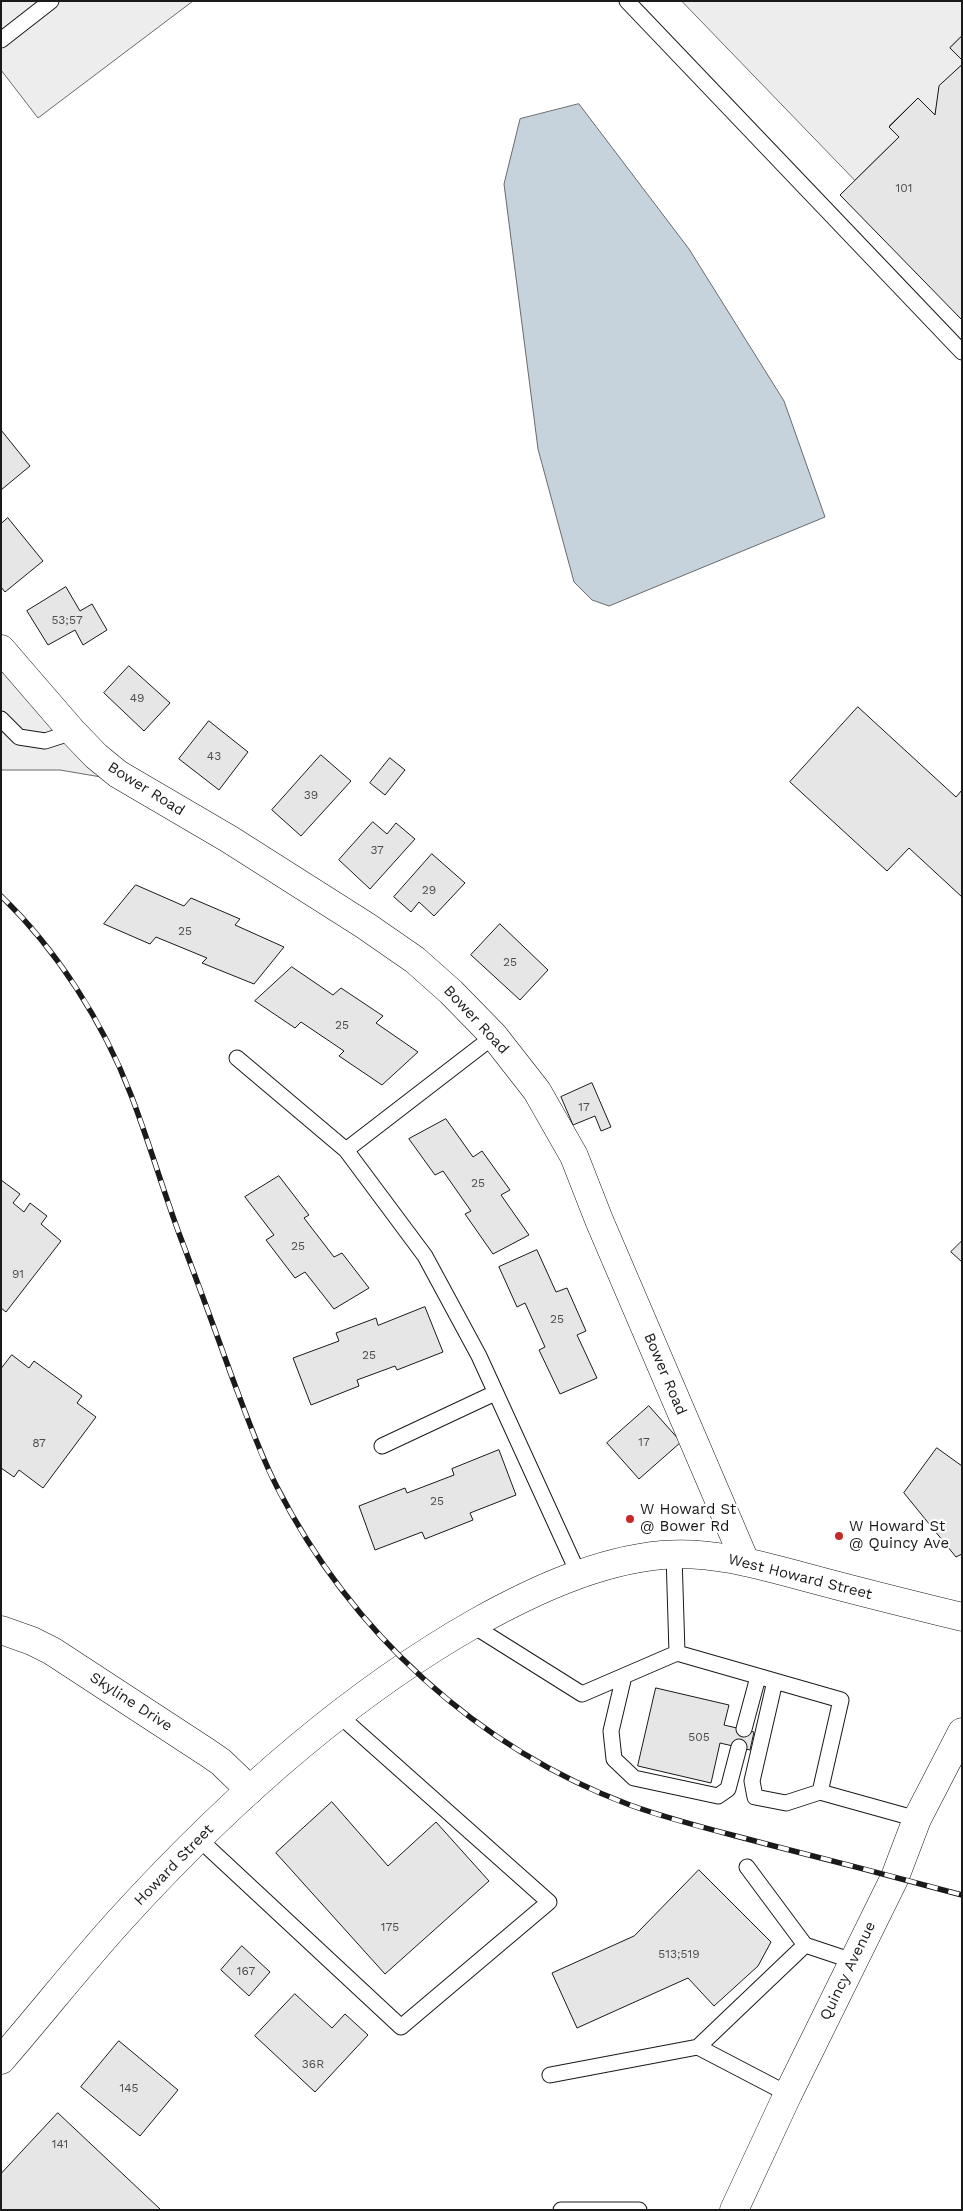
<!DOCTYPE html>
<style>
body{margin:0}
#map{position:relative;width:963px;height:2211px;overflow:hidden;background:#fff;font-family:"Work Sans",sans-serif}
canvas{display:block}
.frame{position:absolute;inset:0;border:2px solid #1a1a1a;pointer-events:none}
</style>
<div id="map">
<canvas width="963" height="2211"></canvas>
<div class="frame"></div>
</div>
<script>
const ctx = document.querySelector('canvas').getContext('2d');
ctx.lineJoin = 'round';
function paint(path, color) { ctx.fillStyle = color; ctx.fill(path, 'evenodd'); }
function strokePath(path, color, width, dash) { ctx.strokeStyle = color; ctx.lineWidth = width; ctx.lineCap = dash ? 'butt' : 'round'; ctx.setLineDash(dash || []); ctx.stroke(path); }
function write(font, color, halo, rows, align = 'center') {
  ctx.font = font + ' "Work Sans",sans-serif'; ctx.lineWidth = 4; ctx.setLineDash([]); ctx.textBaseline = 'middle'; ctx.strokeStyle = halo; ctx.fillStyle = color; for (const [text, x, y, turn = 0] of rows) {
    ctx.save(); ctx.translate(x, y); ctx.rotate((+turn || 0) * Math.PI / 180); ctx.textAlign = isNaN(turn) ? turn : align; if (halo) ctx.strokeText(text, 0, 0); ctx.fillText(text, 0, 0); ctx.restore();
  }
}
const parking = new Path2D(`
 M1,1H193L38,118L1,70Z
 M682,1H962V36L950,48L962,60V65L940,86L935,115L918,98L889,126L899,137L855,180Z
 M1,662L101,777L60,770H1Z`);
paint(parking, '#ededed');
strokePath(parking, '#6a6a6a', 1);
const water = new Path2D(`
 M579,104L689,249L784,401L825,517L609,606L592,600L574,582L538,449L504,184L520,119Z`);
paint(water, '#c6d2dc');
strokePath(water, '#6a6a6a', 1);
const building = new Path2D(`
 M962,36V60L950,48Z
 M962,65V320L840,195L899,137L889,127L918,98L935,115L939,86Z
 M1,430L30,466L1,490Z
 M8,518L43,561L5,592L1,587V524Z
 M66,587L80,611L92,604L107,630L83,645L75,630L48,645L27,611Z
 M129,666L170,703L144,731L104,693Z
 M858,707L956,797L962,790V897L909,848L887,871L790,782Z
 M209,721L248,752L219,790L179,759Z
 M321,755L351,781L301,836L272,810Z
 M390,758L405,770L385,795L370,783Z
 M373,822L387,834L396,823L415,839L370,889L339,860Z
 M432,854L465,883L434,916L419,902L411,912L394,897Z
 M136,885L184,906L191,898L240,919L235,925L284,947L254,984L202,963L207,958L156,937L150,944L104,924Z
 M500,924L548,970L520,1000L471,955Z
 M292,967L333,995L341,988L383,1016L376,1023L418,1052L382,1085L339,1056L344,1051L301,1022L295,1028L255,1001Z
 M592,1083L611,1127L601,1131L595,1116L573,1125L561,1097Z
 M446,1119L473,1157L482,1151L510,1190L501,1195L529,1235L493,1254L465,1214L471,1211L443,1171L435,1175L409,1139Z
 M279,1176L309,1215L304,1218L334,1257L342,1253L369,1288L334,1309L305,1272L295,1278L266,1240L274,1235L245,1197Z
 M1,1180L20,1194L13,1203L24,1212L30,1203L47,1216L41,1224L61,1241L6,1312L1,1308Z
 M962,1241V1262L951,1252Z
 M537,1250L556,1292L567,1288L586,1331L577,1335L597,1378L560,1394L539,1350L545,1347L525,1303L517,1307L499,1267Z
 M425,1307L443,1352L397,1370L395,1366L357,1380L359,1386L311,1405L293,1358L339,1341L336,1333L376,1318L378,1325Z
 M12,1355L29,1368L34,1361L82,1396L77,1403L96,1417L43,1488L19,1470L14,1477L1,1468V1369Z
 M649,1406L681,1442L639,1479L607,1443Z
 M937,1448L962,1466V1554L956,1557L904,1493Z
 M499,1450L516,1495L470,1513L473,1520L425,1539L422,1532L375,1550L359,1506L405,1488L407,1493L454,1475L452,1469Z
 M656,1688L729,1705L724,1725L754,1732L750,1750L720,1743L711,1783L638,1766Z
 M332,1802L388,1866L436,1822L489,1881L385,1974L276,1853Z
 M699,1870L771,1942L758,1966L714,2006L688,1978L577,2028L552,1973L634,1936Z
 M242,1946L270,1972L249,1996L221,1970Z
 M295,1994L332,2028L345,2014L368,2035L315,2092L255,2036Z
 M119,2041L178,2090L140,2136L81,2087Z
 M58,2113L160,2209L159,2210H1V2174Z`);
paint(building, '#e6e6e6');
strokePath(building, '#1a1a1a', 1);
const lane = new Path2D(`
 M627,1L962,352
 M1,40L51,1
 M1,719L19,737L45,741L73,732
 M237,1058L346,1150L425,1256L479,1356L579,1575
 M346,1150L494,1036
 M382,1446L495,1393
 M674,1555L677,1653
 M472,1625L582,1694L677,1653L841,1700L820,1792L917,1819
 M624,1676L611,1731L614,1759L634,1778L718,1796L728,1789L739,1747
 M775,1681L752,1781L755,1797L786,1803L820,1792
 M744,1729L758,1677
 M199,1839L401,2027L549,1902L340,1716
 M805,1945L853,1961
 M698,2047L805,1945L747,1867
 M550,2075L698,2047L788,2094
 M561,2210H639`);
const street = new Path2D(`
 M1,649L71,730L96,756L118,774L229,839L366,926L415,960L451,992L494,1036L537,1091L574,1156L599,1220L745,1561
 M1,1630L32,1641L52,1651L208,1753L221,1762L250,1790`);
const secondary = new Path2D(`
 M1,2060C42,2013 80,1964 122,1918C225,1805 343,1698 477,1622C533,1591 597,1561 662,1555C714,1550 766,1567 816,1580C864,1593 913,1605 962,1617`);
const primary = new Path2D(`
 M734,2210L788,2094L895,1877L917,1819L962,1732`);
strokePath(lane, '#1a1a1a', 17);
strokePath(street, '#1a1a1a', 29);
strokePath(secondary, '#1a1a1a', 29);
strokePath(primary, '#1a1a1a', 29);
strokePath(lane, '#fff', 15);
strokePath(street, '#fff', 28);
strokePath(secondary, '#fff', 28);
strokePath(primary, '#fff', 28);
const rail = new Path2D(`
 M1,896C57,950 103,1022 131,1095C149,1142 163,1190 180,1236C198,1283 215,1330 232,1377C246,1414 259,1452 277,1487C351,1632 477,1748 630,1805C677,1822 726,1833 774,1846C837,1862 899,1878 962,1895`);
strokePath(rail, '#1a1a1a', 5.5);
strokePath(rail, '#fff', 4, [11]);
for (const [x, y, r, color] of [
 [630,1519,5,"#c62828"],
 [839,1536,5,"#c62828"]
]) { const dot = new Path2D(); dot.arc(x, y, r, 0, 2 * Math.PI); ctx.fillStyle = color; ctx.fill(dot); strokePath(dot, '#fff', 2); }
write('12px', '#4d4d4d', null, [
 ["101",904,188],
 ["53;57",67,620],
 ["49",137,698],
 ["43",214,756],
 ["39",311,795],
 ["37",377,850],
 ["29",429,890],
 ["25",185,931],
 ["25",510,962],
 ["25",342,1025],
 ["17",584,1107],
 ["25",478,1183],
 ["25",298,1246],
 ["91",18,1274],
 ["25",557,1319],
 ["25",369,1355],
 ["17",644,1442],
 ["87",39,1443],
 ["25",437,1501],
 ["505",699,1737],
 ["175",390,1927],
 ["513;519",679,1954],
 ["167",246,1971],
 ["36R",313,2064],
 ["145",129,2088],
 ["141",60,2144]
]);
write('15px', '#1a1a1a', '#fff', [
 ["Bower Road",146,789,32],
 ["Bower Road",476,1020,47],
 ["Bower Road",665,1374,67],
 ["West Howard Street",800,1577,14],
 ["Skyline Drive",131,1702,33],
 ["Howard Street",174,1865,-46],
 ["Quincy Avenue",848,1971,-64]
]);
write('15px', '#1a1a1a', '#fff', [
 ["W Howard St",640,1510],
 ["@ Bower Rd",640,1527],
 ["W Howard St",849,1527],
 ["@ Quincy Ave",849,1544]
], 'left');
</script>
